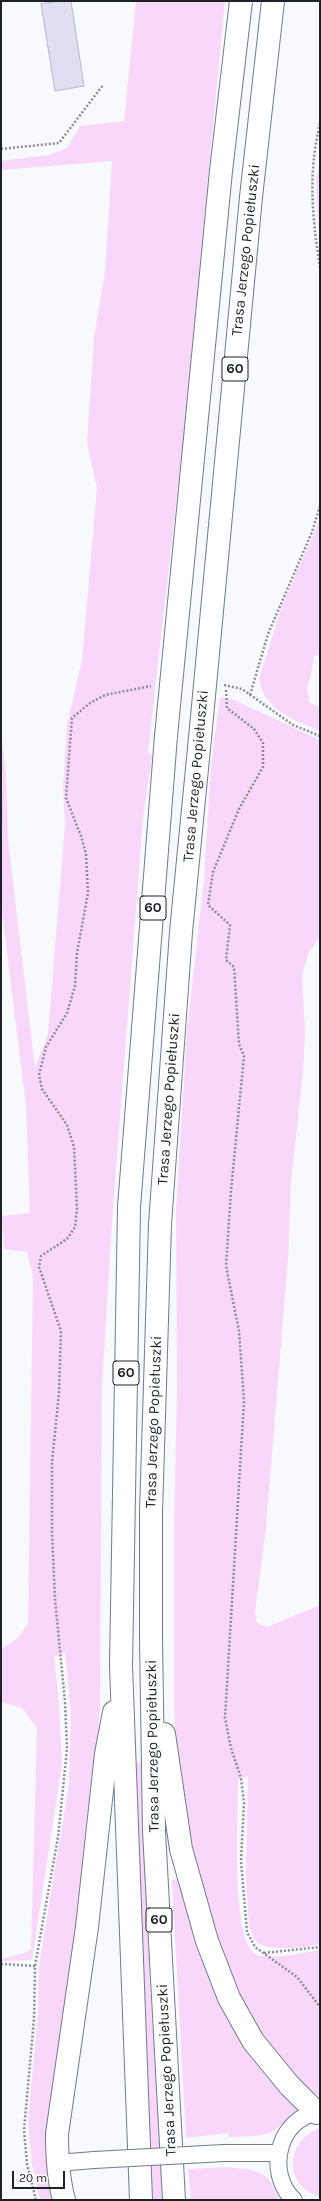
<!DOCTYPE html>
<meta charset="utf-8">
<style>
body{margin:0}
#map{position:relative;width:321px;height:2201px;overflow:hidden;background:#f7f9fd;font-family:Karla,sans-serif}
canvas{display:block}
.frame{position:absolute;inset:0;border:2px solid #1d2229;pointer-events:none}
.scale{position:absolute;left:12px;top:2171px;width:53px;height:18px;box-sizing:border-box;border:2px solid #1d2229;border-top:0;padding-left:5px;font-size:12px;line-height:14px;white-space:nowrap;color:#1d2229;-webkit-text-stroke:3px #fff;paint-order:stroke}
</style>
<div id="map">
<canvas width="321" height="2201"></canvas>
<div class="frame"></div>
<div class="scale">20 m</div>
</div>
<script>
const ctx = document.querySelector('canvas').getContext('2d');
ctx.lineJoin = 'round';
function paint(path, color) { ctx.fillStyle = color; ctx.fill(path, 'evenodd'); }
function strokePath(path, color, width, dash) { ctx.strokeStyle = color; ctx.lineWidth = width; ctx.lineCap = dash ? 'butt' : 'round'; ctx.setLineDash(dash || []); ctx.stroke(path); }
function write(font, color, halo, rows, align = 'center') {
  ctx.font = font + ' Karla,sans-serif'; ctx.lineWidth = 3.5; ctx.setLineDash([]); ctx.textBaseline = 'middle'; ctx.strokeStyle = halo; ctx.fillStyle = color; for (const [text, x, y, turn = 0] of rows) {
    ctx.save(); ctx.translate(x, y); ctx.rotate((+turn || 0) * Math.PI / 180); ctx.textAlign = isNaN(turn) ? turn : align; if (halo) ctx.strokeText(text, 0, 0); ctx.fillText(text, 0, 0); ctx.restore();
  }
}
paint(new Path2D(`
 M136,1H225L182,451L148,751L152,756L143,818L113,1207L102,1385L100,1706L96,1768L88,1855L46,2136L47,2165L54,2200H40L32,2164L28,2121L38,2014L39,1966L69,1784L71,1712L65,1653L54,1656L59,1702L62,1764L32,1960L1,1961V1959L25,1953L31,1949L37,1728L22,1708L1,1702V1649L18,1638L28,1624L33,1277L27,1252L4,1249L2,1216L30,1213L26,1106L1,905V734L6,775L8,839L35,1068L48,1034L65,824L63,787L67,725L82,660L97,488L87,443L94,337L105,272L112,161L1,170V161L49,155L67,148L80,126L124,121Z
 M320,158V223L318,219L316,180Z
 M320,519V655L314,656L311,675L307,688L310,703L320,707V731C294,720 264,710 259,679L282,606Z
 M220,697L234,700L320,740V937L309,952L302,975L305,1034L303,1071L291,1182L288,1259L266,1527L255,1613L257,1623L267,1627L320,1605V1944C305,1947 268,1953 256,1941C253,1937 251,1931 249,1927L246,1875L248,1776L238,1780C239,1808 229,1944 257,1955C272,1960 304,1953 320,1950V2097L305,2087L258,2028L237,1989L222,1951L195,1862L184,1807L176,1743L174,1708V1529L177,1391L176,1211L187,1030L204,880L211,766Z
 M141,1762L150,1987L164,2200H149L128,1764Z
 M180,1879L241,2042L270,2078L301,2109C291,2114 285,2123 276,2129C264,2138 244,2136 229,2137L228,2133L186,2138L172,1880Z
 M320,2128V2197C283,2185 285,2141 320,2128Z
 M227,2167C242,2169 259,2168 269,2180C274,2186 276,2194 280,2200H191L188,2169Z`), '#f8d7fb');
const building = new Path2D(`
 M63,1H71L84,86L55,91L41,4Z`);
paint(building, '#e1def4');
strokePath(building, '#b9b7cb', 1);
const street = new Path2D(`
 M224,2153H278
 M57,2163L94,2160
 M294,2200C265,2173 278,2117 320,2112`);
const primary = new Path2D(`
 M164,1734L181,1849L207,1941L229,1998L253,2041L289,2085L317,2113
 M64,2200C58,2178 57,2157 57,2134L87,1927L106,1754L114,1712
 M141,2200L121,1666L129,1207L166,736
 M174,2200L154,1831L151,1639V1512L160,1224L181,932L200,738`);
strokePath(street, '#707c8d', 18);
strokePath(primary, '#707c8d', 24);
strokePath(new Path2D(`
 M320,123C308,174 312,216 320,267
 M1,149L59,143L103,85
 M224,685L242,689L293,725L320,736
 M226,690L227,708L254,729L263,743V767L239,809L213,872L208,905L230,925L226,960L234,967L239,1044L244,1056L231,1191L226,1266L239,1331L244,1401L225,1718L231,1748L241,1778L244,1803L241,1861L247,1932L255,1947L297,1977L320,2007
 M250,695L268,634L312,532L320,506
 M264,1953L320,1947
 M1,1964L35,1966
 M36,2200L27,2164L24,2130L34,2019L35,1966L58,1837L67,1749L65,1702L55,1599L52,1531V1462L59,1393L61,1331L39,1267L41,1256L67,1239L75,1227L77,1208L74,1147L67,1125L42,1089L39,1075L46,1047L67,1013L75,986L77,953L88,893L86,854L81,836L66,798L72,718L90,703L105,695L151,686`), '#8a8e93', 2.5, [2, 2]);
strokePath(street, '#fff', 16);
strokePath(primary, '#fff', 22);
const streetBridge = new Path2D(`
 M94,2160L224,2153`);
const primaryBridge = new Path2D(`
 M166,736L221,171L241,1
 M200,738L251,197L273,1`);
strokePath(streetBridge, '#707c8d', 18, []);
strokePath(primaryBridge, '#707c8d', 24, []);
strokePath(streetBridge, '#fff', 16);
strokePath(primaryBridge, '#fff', 22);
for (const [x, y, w] of [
 [235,369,26],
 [153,908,26],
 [126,1373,26],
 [159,1920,26]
]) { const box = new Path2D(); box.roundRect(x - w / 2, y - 12, w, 24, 3); ctx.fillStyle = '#fff'; ctx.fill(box); strokePath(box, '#1d2229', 1); }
write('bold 14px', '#1d2229', null, [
 ["60",235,369],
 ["60",153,908],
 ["60",126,1373],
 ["60",159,1920]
]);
write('15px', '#1d2229', '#fff', [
 ["Trasa Jerzego Popiełuszki",246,250,-84],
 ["Trasa Jerzego Popiełuszki",196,776,-85],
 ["Trasa Jerzego Popiełuszki",169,1099,-86],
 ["Trasa Jerzego Popiełuszki",154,1422,-88],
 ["Trasa Jerzego Popiełuszki",153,1746,-91],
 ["Trasa Jerzego Popiełuszki",167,2070,-93]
]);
</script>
